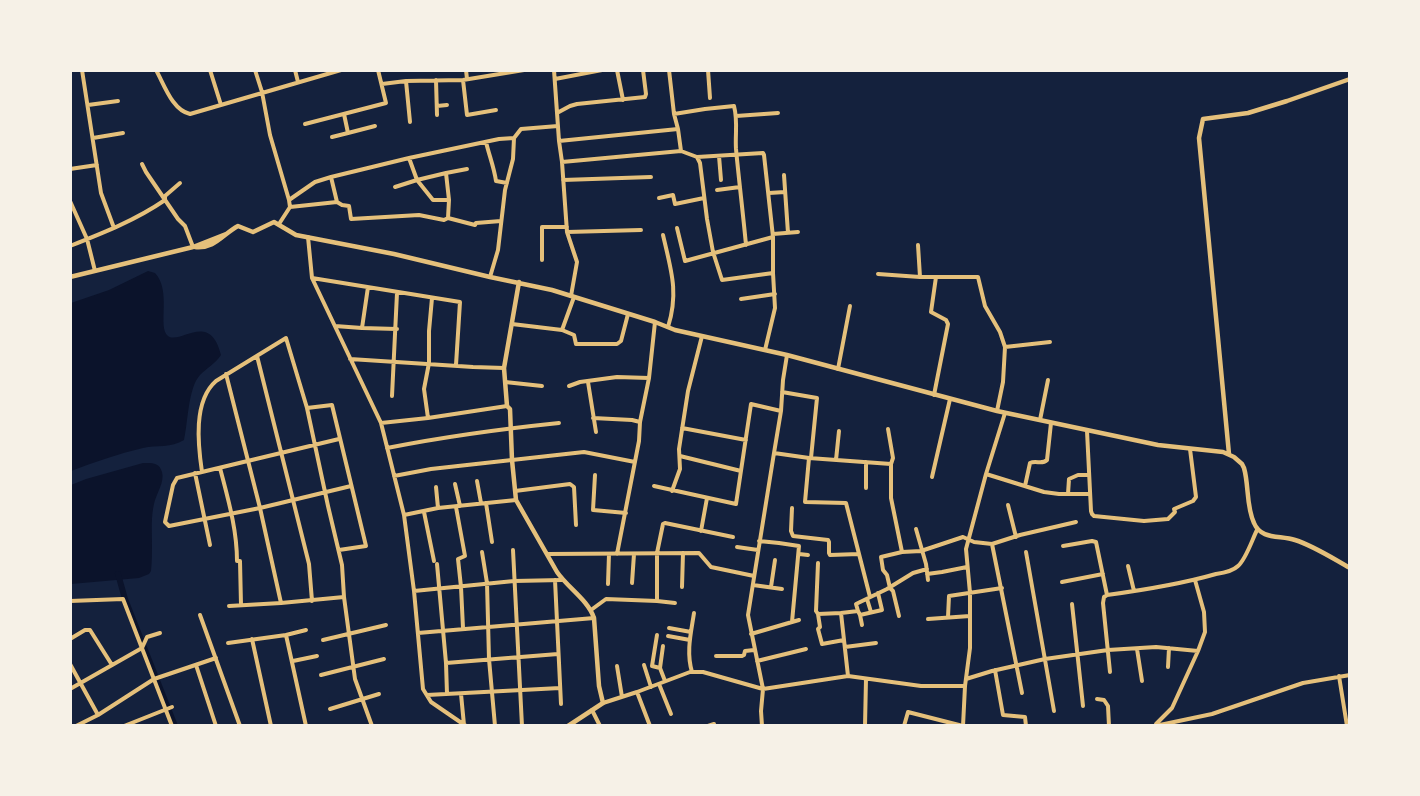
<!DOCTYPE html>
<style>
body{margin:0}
#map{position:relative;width:1420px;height:796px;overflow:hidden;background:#14213d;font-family:"Work Sans",sans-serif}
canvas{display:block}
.frame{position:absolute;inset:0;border:72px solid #f6f1e7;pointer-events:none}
</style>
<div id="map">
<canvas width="1420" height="796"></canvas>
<div class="frame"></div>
</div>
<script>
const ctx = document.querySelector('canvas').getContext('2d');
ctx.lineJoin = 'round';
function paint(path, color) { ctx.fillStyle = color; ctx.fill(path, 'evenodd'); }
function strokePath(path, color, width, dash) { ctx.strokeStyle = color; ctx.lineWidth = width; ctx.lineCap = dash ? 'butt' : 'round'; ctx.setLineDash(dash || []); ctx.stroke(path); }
paint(new Path2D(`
 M148,271L155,273C172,291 157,327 168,336C180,345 210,310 221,355C214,365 208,367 200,375C188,388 188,423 184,440C171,448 157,445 143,448C118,454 94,462 71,471V303L109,290Z
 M143,463C152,463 159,462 162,472C165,482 156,494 154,504C151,517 152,529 152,542C152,552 152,562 151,571L149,574L139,578L71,584V485L86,479Z`), '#0b132b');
strokePath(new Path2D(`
 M118,574L125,599L175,726`), '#0b132b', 6);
strokePath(new Path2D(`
 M82,70L101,193L114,228
 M156,70C164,84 172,110 190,114L341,70
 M210,70L221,105
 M255,70L262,92L270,135L289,200L290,207L279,224
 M295,70L298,82
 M466,70L467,79
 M554,70L559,141L562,162L567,232L577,262L571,296
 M617,70L623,100
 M669,70L674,114L678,129L681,151
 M708,70L710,98
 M555,79L602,70
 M436,80L437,115
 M463,80L467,115L496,110
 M406,81L410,122
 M382,84L406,81L463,80L524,70
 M88,105L118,101
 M437,106L447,105
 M557,113L570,106L577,104L645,97L646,94L643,70
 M344,114L348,133L375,126
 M674,114L705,109L734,106C738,121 735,134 736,149C739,181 743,213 746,245
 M736,116L778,113
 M305,124L386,103L378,70
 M332,137L348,133
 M93,138L123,133
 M559,141L678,129
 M486,142C489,155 494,167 496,181L507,183
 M719,156L721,180
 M697,157L700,163L707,219L713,252L722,280L773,273
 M562,162L681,151L697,157L763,153L764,155L773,237V273L775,308L765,350
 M142,164L146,172L178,219L185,226L193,247
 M70,169L97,165
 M467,169L446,173L449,200L448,218L475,225L476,223L501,221
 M446,173L417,180L433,200H449
 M784,175L788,233
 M563,180L651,177
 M395,187L417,180L409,158
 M717,190L740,187
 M769,193L785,192
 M659,198L673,195L675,204L704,198
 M289,200L315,182L331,177L409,158L499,139L514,138L521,129L558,126
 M70,201L87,239L95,271
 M337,202L342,205L349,206L351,219L419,215L444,220L448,218
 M290,207L337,202L331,177
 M677,228L685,261L773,237
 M567,232L641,230
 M773,234L798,232
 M663,235C671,270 679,292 668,327
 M308,237L312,278L381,423L404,515L414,591L423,689L431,702L466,726
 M918,245L920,277
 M70,246C103,233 136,220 165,200V196L180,183
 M542,260V227H567
 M878,274L920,277H978L985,306L1000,332L1005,347L1003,382L997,411
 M490,277L498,250L505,190L513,159L514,138
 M312,278L460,302L456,365
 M741,299L775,294
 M512,324L562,330L574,335L576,344H617L621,341L628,314
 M335,326L362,328L368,287
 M362,328L397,329
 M562,330L574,297
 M1005,347L1050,342
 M257,356L309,564L312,601
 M350,359L473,367L504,368
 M838,369L850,306
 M226,374L260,508L281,603
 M505,382L542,386
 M588,382L596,432
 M569,386L580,382L617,377L649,378
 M782,392L817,398L811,458
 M934,395L948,324L946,320L931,312L936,277
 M392,396L397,293
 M307,408L332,405L366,546L339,550
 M428,418L424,389L429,363V331L432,298
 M593,418L632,420L640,422
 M1040,420L1048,380
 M381,423L428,418L507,406
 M682,428L746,440
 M888,429L893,458L891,464V498L902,552L921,551L963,537L974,542L992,544L1020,535L1076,522
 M1087,431L1091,511L1092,514L1094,516L1144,521L1168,519L1175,512L1174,509L1193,501L1196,497L1190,449
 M339,439L177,478L173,485L165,522L169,526L260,508L351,486
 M387,448C443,437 501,429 559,423
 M774,453L809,458L891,464
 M680,456L741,471
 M809,458L805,502L846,503L870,597
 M836,460L839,431
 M220,468C228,499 237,529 237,561H240L241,605
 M202,472C198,445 193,401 216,381L286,338L307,408L328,506L342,565L344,597L355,679L372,726
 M195,473L210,545
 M986,474L1044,492L1059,494H1089
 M595,475L593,510L626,513
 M394,476L431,469L584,452L635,462
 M932,477L950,399
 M477,481L481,503
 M455,484L460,506
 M654,486L736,504L751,404L781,411
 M1025,486L1030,463C1036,460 1042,465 1047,460L1051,423
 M436,487L438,508
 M866,488V462
 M515,491L570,484L574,487L576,525
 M672,491L680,469L679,449L688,391L702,336
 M1068,494L1069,479L1078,475H1089
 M486,503L492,542
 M1008,505L1016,537
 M456,507L465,556L458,559L461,587L463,628
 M792,508L791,531L793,536L828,540L829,542V553L830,555L859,554
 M424,512L434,561
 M404,515L438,508L516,500
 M916,529L926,564L928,580
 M701,531L707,498
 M992,544L1022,693
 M1063,546L1092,541L1096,542L1107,595
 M737,547L758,550
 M513,550L522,726
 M482,552L487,583L489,659L495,726
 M1026,552L1054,711
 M548,554L699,553L711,567L754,576
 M617,554L639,441L640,422L649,378L655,322
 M799,554L808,555
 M818,563L816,611L818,614
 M437,564L446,663L447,694
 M1128,566L1134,591
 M927,574L942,572L967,567
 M555,580L561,704
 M1062,582L1103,574
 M632,583L634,554
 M608,584L609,554
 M753,585L782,589
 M682,587L683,553
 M771,587L775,560
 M414,591L514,581L562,580
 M867,599L871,612
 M70,601L123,599L172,726
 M657,601V553L663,524L665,523L733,537
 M1072,604L1083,706
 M229,606L281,603L344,597
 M591,610L606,599L657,601L675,603
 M858,611L860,615L882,610L878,593
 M841,613L818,614L820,627L818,629L822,644L844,640
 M200,615L240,726
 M860,615L862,625
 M899,616L893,591L890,588L887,575L883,570L881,557L902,552
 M948,617L949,596L1002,588
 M928,619L970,616
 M792,622L799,620
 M669,628L691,632
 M418,633L594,618
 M751,634L792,622L799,546L779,543L759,541
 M286,635L306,630
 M657,635L652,666L660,668
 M668,636L690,640
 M70,639L85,630H90L112,665
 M252,639L271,726
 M323,640L386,625
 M228,643L286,635L306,726
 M663,646L660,668L665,681
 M845,647L876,643
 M1137,649L1142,681
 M716,656H742L744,655L745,651L754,650
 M293,661L317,656
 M757,661L806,649
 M446,663L558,654
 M70,664L98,715
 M196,665L216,726
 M644,665L651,687
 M617,666L622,697
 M1168,667L1169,648
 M995,670L1003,715L1025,717L1026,726
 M692,672C686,652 691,633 694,613
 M1110,672L1103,603L1104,597L1107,595C1144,590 1181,584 1216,574C1223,573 1233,571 1238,566C1246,559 1252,540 1257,530
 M321,675L384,659
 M848,676L841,613L858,611L856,604L887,589L913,573L927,569
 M1339,676L1347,726
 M966,679L992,671L1045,659L1108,650L1156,647L1198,651
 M659,684L671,714
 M70,689L142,648L147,637L160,633
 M637,692L650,726
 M461,694L464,725
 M427,695L560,688
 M1097,699L1104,700L1108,706L1109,726
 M603,703L637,692L690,672H703L763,689L848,676L921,686H965
 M330,709L379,694
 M592,710L600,726
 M1156,724L1172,708L1198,651L1205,632L1204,612L1195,580
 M76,726L98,715L154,679L216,658
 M124,726L172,707
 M708,726L714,724
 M762,726L761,711L763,689L748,615L774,453L781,411L783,380L787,355
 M790,726H812
 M865,726L866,679
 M904,726L908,712L963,726
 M963,726L965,686L970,648V593L966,549L986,474L1005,413
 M1155,726L1212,714L1303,683L1350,675`), '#e5c07b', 4);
strokePath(new Path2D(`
 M195,247C215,249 223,234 238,226L253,232L274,222L296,235L394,254L490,277L552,290L655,322L675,330L787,355L997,411L1158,445L1223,452L1234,457L1242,464L1244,468C1249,485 1246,506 1254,523C1261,540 1280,535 1295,540C1314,546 1332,558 1350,568
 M70,277L193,247L226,234
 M519,282L504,368L507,406L510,409L512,460L516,500L557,572C568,588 588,600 594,618L599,686L603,703L568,726
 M1229,454L1199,138L1203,119L1248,113L1287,101L1350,79`), '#e5c07b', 4.5);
</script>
